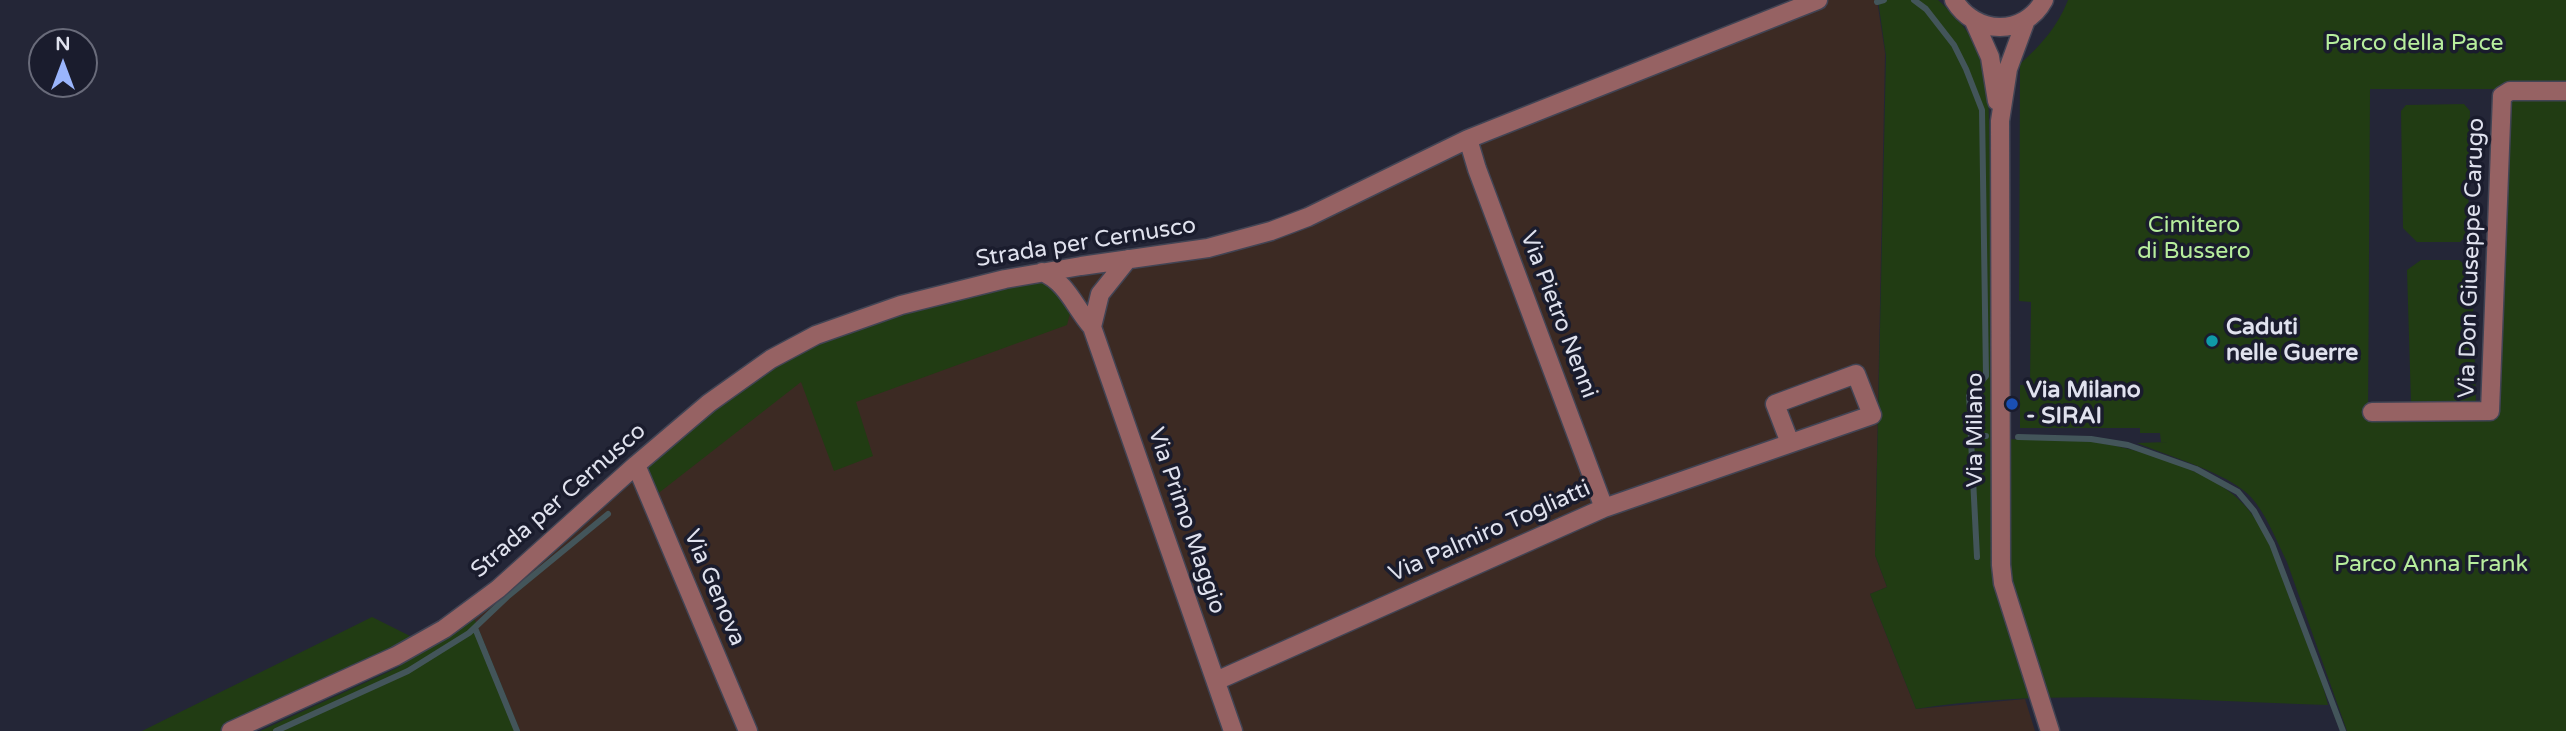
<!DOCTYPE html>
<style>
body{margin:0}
#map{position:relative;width:2566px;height:731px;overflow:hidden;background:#242637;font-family:"Varela Round",sans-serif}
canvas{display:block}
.north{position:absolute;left:28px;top:28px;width:70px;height:70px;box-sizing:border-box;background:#1a1c2d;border:2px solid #696b7a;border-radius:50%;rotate:0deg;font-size:19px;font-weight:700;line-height:28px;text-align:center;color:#e0e2ee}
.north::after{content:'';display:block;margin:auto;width:24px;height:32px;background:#9ab5fd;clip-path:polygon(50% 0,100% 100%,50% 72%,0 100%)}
</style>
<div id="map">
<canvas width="2566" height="731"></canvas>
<div class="north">N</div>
</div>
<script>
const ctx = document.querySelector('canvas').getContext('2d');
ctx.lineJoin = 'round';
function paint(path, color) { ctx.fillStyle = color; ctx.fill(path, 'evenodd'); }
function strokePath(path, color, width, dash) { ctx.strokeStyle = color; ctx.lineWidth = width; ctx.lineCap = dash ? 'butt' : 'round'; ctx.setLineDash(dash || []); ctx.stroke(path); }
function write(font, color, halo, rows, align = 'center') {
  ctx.font = font + ' "Varela Round",sans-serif'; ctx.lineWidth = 7; ctx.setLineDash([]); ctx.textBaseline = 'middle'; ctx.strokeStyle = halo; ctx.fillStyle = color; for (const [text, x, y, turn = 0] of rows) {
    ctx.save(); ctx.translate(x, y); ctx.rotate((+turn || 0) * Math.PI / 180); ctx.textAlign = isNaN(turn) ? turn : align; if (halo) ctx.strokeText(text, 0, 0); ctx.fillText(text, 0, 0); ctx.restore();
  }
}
paint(new Path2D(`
 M1816,0H1877L1885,53L1875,555L1887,587L1870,594L1916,709L2025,699L2035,731H520L472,613L724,390L895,309L1254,238L1470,137Z`), '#3c2a23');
paint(new Path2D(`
 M1878,0H1938C1965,25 1979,43 1988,79L1996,439C2028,440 2061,439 2093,442C2138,448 2218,472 2247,508C2271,537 2281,575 2294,610C2305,641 2321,673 2328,705C2192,701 2051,688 1916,709L1870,594L1887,587L1875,555L1886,56Z
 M2068,0H2566V731H2347L2287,562C2276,540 2266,513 2250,496C2228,473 2168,456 2137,443L2168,442H2161L2160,433H2140V428H2020V385H2030L2031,302L2019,301L2020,64C2041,45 2058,26 2068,0ZM2370,89H2502L2489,411L2368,418Z
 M2464,104L2470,111L2468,234L2460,242H2417L2403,228L2401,111L2406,105Z
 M2421,260H2459L2472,271L2476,403H2411L2407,270Z
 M1040,273L1073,302L1067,325L856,402L873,456L834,471L801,382L651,499L637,466L797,345Z
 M472,613L520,731H260L397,668Z
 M372,617L422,642L231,731H142Z`), '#213c13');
strokePath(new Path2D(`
 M1914,0L1926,9L1954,45L1966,69L1982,110L1986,376L1969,396L1970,411
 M1877,2L1884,0
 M1970,420L1977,557
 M1971,436H1986
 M2018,437L2091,439L2128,445L2196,469L2238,492L2254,511L2272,544L2343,731
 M475,628L517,731
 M276,731L408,671L469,633L507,597L608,514`), '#43555a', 6);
const minor = new Path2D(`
 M1954,0C1975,35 2024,37 2044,0
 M2026,20L2008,69L2000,121L2001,565L2003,583L2050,731
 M1974,21L1990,57L1997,101
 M1468,139L1477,169L1604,508
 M1042,272C1067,282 1075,308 1092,327L1233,731
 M1092,327L1100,294L1128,259
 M2372,412L2490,411L2502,96L2510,91H2566
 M636,465L748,731
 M1216,681L1604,508L1872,415L1856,374L1775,404L1790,443
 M231,731L396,656L444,629L498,589L636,465L709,403L771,359L816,335L901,305L1005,279L1081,266L1208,248L1271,231L1308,217L1468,139L1818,0`);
strokePath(minor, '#424454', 21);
strokePath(minor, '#966263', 18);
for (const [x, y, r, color] of [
 [2212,341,7,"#0f9aa8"],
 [2012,404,7,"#1a4fb4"]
]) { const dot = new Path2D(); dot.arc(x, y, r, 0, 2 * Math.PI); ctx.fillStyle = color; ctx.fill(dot); strokePath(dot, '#1a1c2d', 2.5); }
write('23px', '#b7ee9d', '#1a1c2d', [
 ["Parco della Pace",2414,44],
 ["Cimitero",2194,226],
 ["di Bussero",2194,252],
 ["Parco Anna Frank",2431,565]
]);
write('23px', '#e0e2ee', '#1a1c2d', [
 ["Strada per Cernusco",1086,243,-9],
 ["Via Don Giuseppe Carugo",2472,258,-88],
 ["Via Pietro Nenni",1558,315,69],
 ["Via Milano",1976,430,-90],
 ["Strada per Cernusco",559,501,-41],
 ["Via Primo Maggio",1186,521,71],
 ["Via Palmiro Togliatti",1490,532,-24],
 ["Via Genova",714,588,67]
]);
write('bold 23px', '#e0e2ee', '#1a1c2d', [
 ["Caduti",2226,328],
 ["nelle Guerre",2226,354],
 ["Via Milano",2026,391],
 ["- SIRAI",2026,417]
], 'left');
</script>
